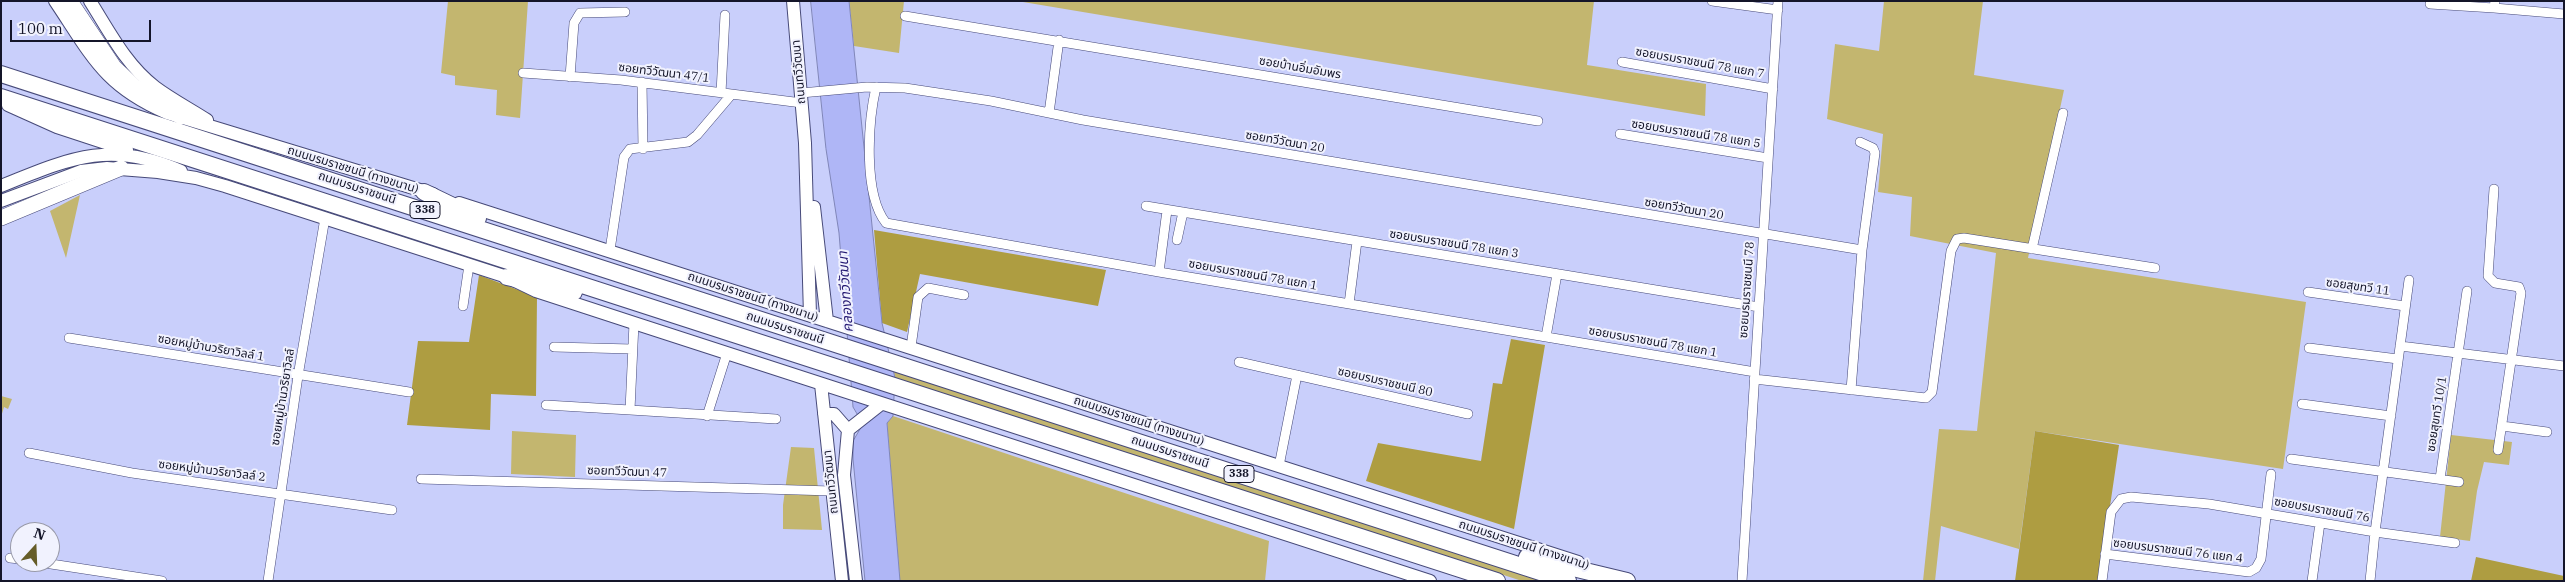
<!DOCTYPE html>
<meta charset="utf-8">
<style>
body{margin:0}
#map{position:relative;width:2565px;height:582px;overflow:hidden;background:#c9cffb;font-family:"IBM Plex Serif",serif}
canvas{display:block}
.frame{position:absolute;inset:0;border:2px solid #141529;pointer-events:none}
.north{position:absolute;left:10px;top:522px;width:50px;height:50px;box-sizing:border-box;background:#f1f2fe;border:1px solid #999aa9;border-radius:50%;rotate:20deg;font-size:14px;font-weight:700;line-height:20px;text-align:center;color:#141529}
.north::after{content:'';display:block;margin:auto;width:18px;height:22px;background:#665d29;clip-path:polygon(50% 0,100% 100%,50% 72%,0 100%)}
.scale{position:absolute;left:10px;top:20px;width:141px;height:22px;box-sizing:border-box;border:2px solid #141529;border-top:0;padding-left:6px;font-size:15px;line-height:18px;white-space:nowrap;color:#141529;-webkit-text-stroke:4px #f1f2fe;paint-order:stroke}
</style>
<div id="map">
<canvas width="2565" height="582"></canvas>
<div class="frame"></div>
<div class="north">N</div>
<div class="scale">100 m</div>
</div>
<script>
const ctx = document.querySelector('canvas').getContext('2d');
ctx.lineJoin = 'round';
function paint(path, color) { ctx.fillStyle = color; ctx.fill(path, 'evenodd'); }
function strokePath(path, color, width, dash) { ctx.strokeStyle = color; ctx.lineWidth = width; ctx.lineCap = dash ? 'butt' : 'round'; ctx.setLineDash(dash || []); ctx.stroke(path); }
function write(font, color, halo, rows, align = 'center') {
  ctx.font = font + ' "IBM Plex Serif","Noto Sans Thai",serif'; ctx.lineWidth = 4; ctx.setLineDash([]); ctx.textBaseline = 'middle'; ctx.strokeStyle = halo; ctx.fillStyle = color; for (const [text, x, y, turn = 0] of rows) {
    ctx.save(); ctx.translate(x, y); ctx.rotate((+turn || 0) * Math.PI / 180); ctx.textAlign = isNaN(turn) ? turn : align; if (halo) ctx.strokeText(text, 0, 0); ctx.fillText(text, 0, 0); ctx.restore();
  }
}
paint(new Path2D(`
 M448,1H528L520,118L496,115L497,90L455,85V76L441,73Z
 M849,1H904L899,53L854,46Z
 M1017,1H1594L1587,65L1706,84L1705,116Z
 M1884,1H1983L1974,75L2064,90L2028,258L2306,302L2283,469L2035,431L2019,549L1941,526L1935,581H1923L1939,429L1977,431L1996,253L1910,236L1912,197L1878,192L1883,134L1827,119L1835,44L1879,51Z
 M80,195L66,258L50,211Z
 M893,368L1550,581H1522L895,378Z
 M1,396L12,399L8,409L4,407L1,417Z
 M893,416L1269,541L1265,581H900L887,423Z
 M512,431L576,435L575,477L511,474Z
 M2451,435L2512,442L2509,465L2484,462L2477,491L2470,541L2440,537Z
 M791,447L814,448L822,530L783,529V505Z`), '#c3b66f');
paint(new Path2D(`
 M874,230L1106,270L1098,306L920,274L907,332L882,323Z
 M479,275L537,297L536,396L491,394L490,430L407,425L418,341L469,342Z
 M1511,339L1545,345L1514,529L1366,481L1378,443L1481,461L1493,383L1502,384Z
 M2035,431L2119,445L2099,581H2015Z
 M2476,557L2564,576V581H2471Z`), '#ae9d41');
const water = new Path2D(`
 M811,1H849L882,323L895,378L893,416L887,423L900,581H865L853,459V441L863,424L853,407L839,233L826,149Z`);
paint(water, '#afb6f6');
strokePath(water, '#8086b8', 1);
const street = new Path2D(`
 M1712,1L1778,10
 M2495,1L2494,8L2564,14
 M2430,4L2494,8
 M905,16L1538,121
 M1622,62L1773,89
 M523,73L621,80L802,103
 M570,77L574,23L580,13L625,12
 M642,82L643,149
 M876,87C868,122 863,194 886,223L1159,272L1755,372
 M721,93L725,15
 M801,93L867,87L905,88L991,101L1083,120L1862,250
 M1049,113L1059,40
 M1620,134L1768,158
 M2494,189L2488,276L2495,283L2519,287L2521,293L2498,450
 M1146,206L1759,307
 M1177,240L1183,212
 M2032,249L2063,113
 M610,250L624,157L630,149L688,142L697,135L731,95
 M1159,272L1167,210
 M2308,292L2405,306
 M1349,304L1357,241
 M463,306L469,265
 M634,323L630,410L776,419
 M1546,337L1557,274
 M69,338L409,392
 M2400,346L2564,366
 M554,347L632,349
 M911,347L918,297L928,288L964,295
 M2309,348L2398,359
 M1239,362L1468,414
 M1754,379L1926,398L1932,392L1951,251L1957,239L1964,238L2155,268
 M1851,390L1862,250L1875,153L1873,148L1860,142
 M2302,404L2391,416
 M546,405L630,410
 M707,416L727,353
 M2502,426L2547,432
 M29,453L132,473L392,510
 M2291,459L2459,482
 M1279,466L1297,375
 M421,479L832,491
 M2440,479L2467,291
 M2105,554L2249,572L2256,568L2261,559L2271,474
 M10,558L20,559
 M38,562L162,581
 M268,581L298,376L325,218
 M1742,581L1778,1
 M2102,581L2111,512L2121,499L2131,497L2209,504L2375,532L2409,280
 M2312,581L2320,523
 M2370,581L2375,532L2455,543`);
const secondary = new Path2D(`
 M55,1C92,56 104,86 167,113L433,194
 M90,1C109,31 126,65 155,87C171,99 190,109 207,120
 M793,1L805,143L810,315
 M8,105L57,127L127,150
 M1,186C68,159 110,139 181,171
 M1,201L81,171L107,168L158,172L196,178L225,186L507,277L536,291L634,323L1430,581
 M459,203L1578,562
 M814,207L827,321
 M821,384L842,581
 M824,414H834L848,430
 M856,581L844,475L848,430L881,404`);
const primary = new Path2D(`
 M70,1L114,67L134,86L181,117
 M1,218L121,168`);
const highway = new Path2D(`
 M1,74L1568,581
 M1,97L1497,581
 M424,192L478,218
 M507,277L574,292
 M1527,557L1627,581`);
strokePath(street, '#474a79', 10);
strokePath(secondary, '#474a79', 14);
strokePath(primary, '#474a79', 16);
strokePath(highway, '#474a79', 18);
strokePath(street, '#fff', 9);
strokePath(secondary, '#fff', 12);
strokePath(primary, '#fff', 15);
strokePath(highway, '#fff', 16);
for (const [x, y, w] of [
 [425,210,30],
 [1239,474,30]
]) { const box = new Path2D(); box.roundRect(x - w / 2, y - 8.5, w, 17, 4); ctx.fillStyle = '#f1f2fe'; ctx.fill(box); strokePath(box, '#141529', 1); }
write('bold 11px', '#141529', null, [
 ["338",425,210],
 ["338",1239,474]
]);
write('12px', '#141529', '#f1f2fe', [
 ["ซอยบรมราชชนนี 78 แยก 7",1700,63,10],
 ["ซอยบ้านอิ่มอัมพร",1300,68,10],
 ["ถนนทวีวัฒนา",799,72,-95],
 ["ซอยทวีวัฒนา 47/1",664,73,7],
 ["ซอยบรมราชชนนี 78 แยก 5",1696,134,9],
 ["ซอยทวีวัฒนา 20",1285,142,10],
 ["ถนนบรมราชชนนี (ทางขนาน)",353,170,17],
 ["ถนนบรมราชชนนี",357,188,18],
 ["ซอยทวีวัฒนา 20",1684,209,10],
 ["ซอยบรมราชชนนี 78 แยก 3",1454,244,9],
 ["ซอยบรมราชชนนี 78 แยก 1",1253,275,10],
 ["ซอยสุขทวี 11",2358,287,8],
 ["ซอยบรมราชชนนี 78",1747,290,-86],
 ["ถนนบรมราชชนนี (ทางขนาน)",753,297,18],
 ["ถนนบรมราชชนนี",785,328,18],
 ["ซอยบรมราชชนนี 78 แยก 1",1653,342,10],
 ["ซอยหมู่บ้านวริยาวิลล์ 1",211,348,10],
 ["ซอยบรมราชชนนี 80",1385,382,13],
 ["ซอยหมู่บ้านวริยาวิลล์",283,397,-81],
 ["ซอยสุขทวี 10/1",2437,414,-81],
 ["ถนนบรมราชชนนี (ทางขนาน)",1139,421,18],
 ["ถนนบรมราชชนนี",1170,452,18],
 ["ซอยหมู่บ้านวริยาวิลล์ 2",212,471,7],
 ["ซอยทวีวัฒนา 47",627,472,2],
 ["ถนนทวีวัฒนา",831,482,-96],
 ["ซอยบรมราชชนนี 76",2322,510,10],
 ["ถนนบรมราชชนนี (ทางขนาน)",1524,545,18],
 ["ซอยบรมราชชนนี 76 แยก 4",2178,551,7]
]);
write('italic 14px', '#261b74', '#f1f2fe', [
 ["คลองทวีวัฒนา",846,292,-94]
]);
</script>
